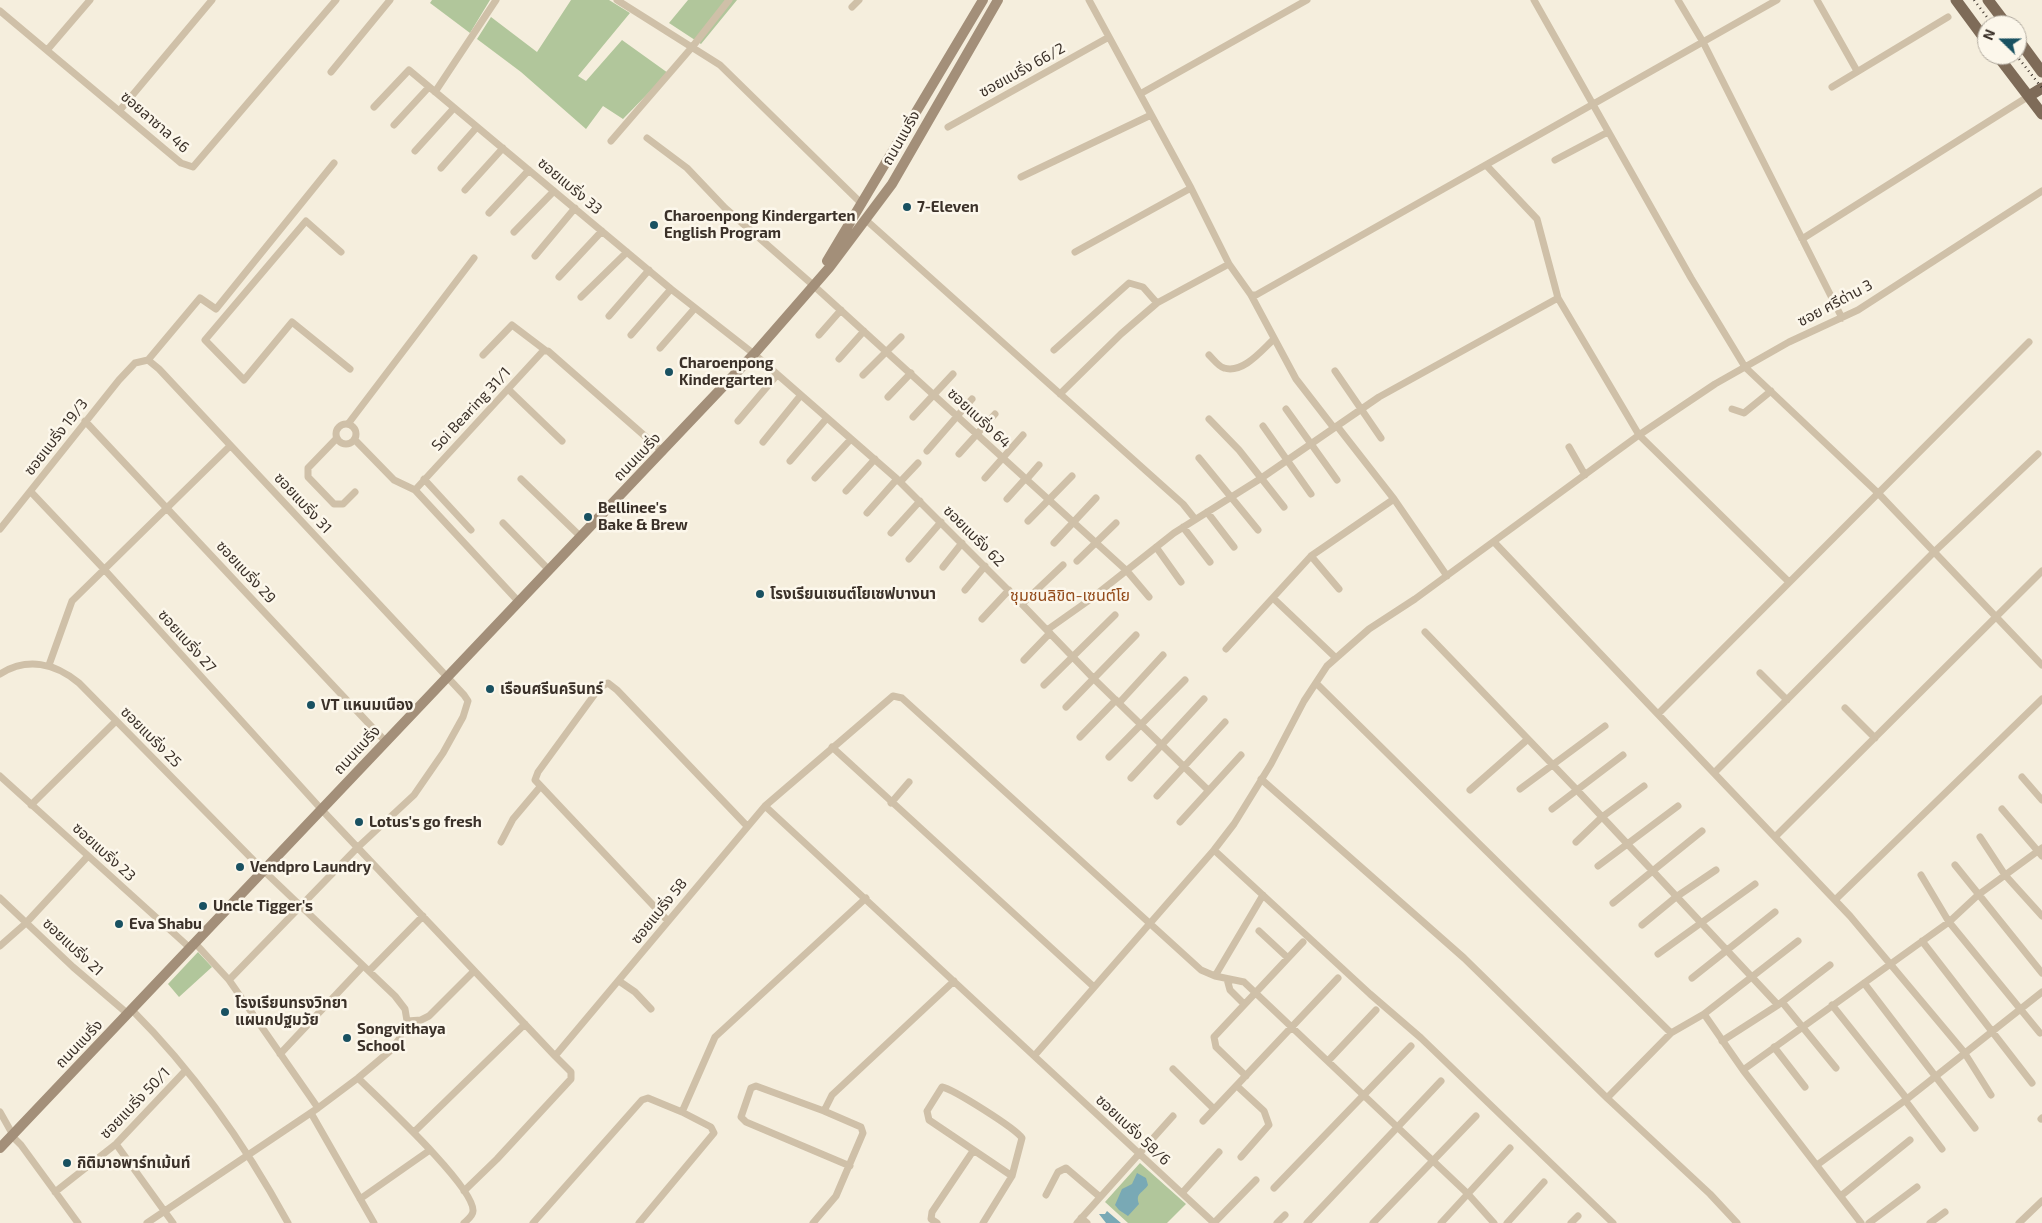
<!DOCTYPE html>
<meta charset="utf-8">
<style>
body{margin:0}
#map{position:relative;width:2042px;height:1223px;overflow:hidden;background:#f5eedd;font-family:"Exo 2",sans-serif}
canvas{display:block}
.north{position:absolute;left:1977px;top:15px;width:50px;height:50px;box-sizing:border-box;background:#fcf7eb;border:1px solid #afa89d;border-radius:50%;rotate:292deg;font-size:14px;font-weight:700;line-height:20px;text-align:center;color:#3b3129}
.north::after{content:'';display:block;margin:auto;width:18px;height:22px;background:#195161;clip-path:polygon(50% 0,100% 100%,50% 72%,0 100%)}
</style>
<div id="map">
<canvas width="2042" height="1223"></canvas>
<div class="north">N</div>
</div>
<script>
const ctx = document.querySelector('canvas').getContext('2d');
ctx.lineJoin = 'round';
function paint(path, color) { ctx.fillStyle = color; ctx.fill(path, 'evenodd'); }
function strokePath(path, color, width, dash) { ctx.strokeStyle = color; ctx.lineWidth = width; ctx.lineCap = dash ? 'butt' : 'round'; ctx.setLineDash(dash || []); ctx.stroke(path); }
function write(font, color, halo, rows, align = 'center') {
  ctx.font = font + ' "Exo 2","Noto Sans Thai",sans-serif'; ctx.lineWidth = 5; ctx.setLineDash([]); ctx.textBaseline = 'middle'; ctx.strokeStyle = halo; ctx.fillStyle = color; for (const [text, x, y, turn = 0] of rows) {
    ctx.save(); ctx.translate(x, y); ctx.rotate((+turn || 0) * Math.PI / 180); ctx.textAlign = isNaN(turn) ? turn : align; if (halo) ctx.strokeText(text, 0, 0); ctx.fillText(text, 0, 0); ctx.restore();
  }
}
paint(new Path2D(`
 M432,0H490L470,33L430,3Z
 M571,0H609L630,13L578,76L586,81L622,40L668,73L623,119L603,106L586,129L521,72L477,39L491,17L537,52Z
 M688,0H737L701,44L669,23Z
 M198,952L212,967L179,997L168,984Z
 M1140,1163L1186,1204L1167,1223H1128L1105,1202Z`), '#b1c69b');
paint(new Path2D(`
 M1137,1173L1146,1178L1148,1185C1143,1193 1135,1193 1139,1204L1128,1216L1119,1210L1115,1205L1122,1189L1132,1184Z
 M1107,1211L1121,1223H1106L1099,1214H1105Z`), '#79a9b5');
strokePath(new Path2D(`
 M617,0L720,65L862,204
 M1089,0L1191,188L1229,264L1251,295L1296,379L1334,428
 M1534,0L1691,278L1745,367L1878,493L2042,665
 M1678,0L1703,42L1842,318
 M1817,0L1857,71
 M852,7L859,0
 M0,11L181,163L193,167L336,0
 M48,49L90,0
 M331,72L390,0
 M1832,87L1948,17
 M435,92L496,0
 M1140,94L1307,0
 M374,107L409,70L671,289L754,354L897,479L1015,597L1094,679L1208,790
 M120,110L212,0
 M394,125L429,87
 M948,127L1109,37
 M647,138L687,168L725,208L813,285L1127,571L1149,597
 M611,141L693,46L729,0
 M415,151L454,108
 M1555,160L1608,132
 M1486,165L1537,219L1558,298L1639,435L1789,582
 M441,168L477,127
 M1021,177L1151,115
 M465,190L503,148
 M489,213L529,170
 M866,220L1183,504L1195,519
 M514,232L554,191
 M1802,239L2029,96
 M341,252L306,221L205,340L244,380L292,322L350,369
 M1075,252L1191,188
 M535,256L575,208
 M559,277L602,231
 M1251,295H1256L1777,0
 M581,297L627,252
 M609,316L649,270
 M631,335L671,289
 M819,335L841,310
 M660,348L695,308
 M1054,350L1129,283L1143,287L1157,303
 M483,355L512,325L545,350
 M1209,355C1214,360 1219,367 1224,368C1243,374 1262,350 1274,339
 M839,359L864,331
 M148,360L200,298L216,309L334,163
 M1335,371L1381,438
 M863,375L901,337
 M508,389L562,441
 M1060,394L1121,334L1157,303L1229,264
 M888,397L911,373
 M1286,409L1337,480
 M1732,409L1744,413L1771,391
 M913,417L953,374
 M1209,419L1239,450L1284,507
 M85,421L386,742
 M738,421L777,375
 M336 434a10 10 0 1 1 20 0a10 10 0 1 1-20 0Z
 M348,424L474,258
 M1263,426L1311,494
 M1337,426L1394,499L1447,576
 M337,438L308,468V477L334,504H343L355,492
 M355,440L394,480L415,490
 M763,442L801,395
 M1569,447L1585,475
 M927,451L972,399
 M959,454L995,414
 M1199,458L1258,530
 M790,461L827,418
 M815,478L851,439
 M985,478L1023,435
 M424,479L471,530
 M521,479L581,537
 M1026,480L1039,465
 M900,482L918,463
 M846,491L875,459
 M31,492L103,568L322,810L555,1056L765,806L1214,1223L1256,1180
 M1007,499L1025,479
 M1207,512L1234,547
 M867,513L897,479
 M1028,521L1072,476
 M503,523L549,570
 M1183,527L1210,562
 M0,529L119,380L135,363L148,360L159,369L464,695L468,701L463,717L443,753L414,795L357,848L229,980
 M891,533L920,501
 M1494,542L1850,916L1964,1052L1991,1095
 M1054,543L1096,498
 M1156,547L1181,582
 M1311,556L1339,589
 M909,559L941,522
 M1077,561L1116,523
 M943,567L962,543
 M965,590L985,566
 M1273,598L1336,658
 M518,601L415,490L543,351H548L663,452
 M1022,604L1063,565
 M982,619L1009,590
 M1047,630L1088,601L1174,533L1260,479L1379,397L1558,298
 M1425,632L1576,789L1778,1005
 M1226,649L1311,556L1394,499
 M1024,660L1050,633
 M49,665L72,601L230,446
 M1760,673L1787,700
 M0,674C27,657 55,663 79,683L264,871L395,996L405,1009L407,1021
 M1316,683L1671,1033
 M1044,685L1115,615
 M1119,703L1163,655
 M1066,707L1136,635
 M1845,708L1875,738
 M1658,714L2029,342
 M1080,737L1116,700
 M832,747L1094,987
 M1109,757L1185,680
 M1714,773L1934,552L2038,454
 M0,776L190,948
 M2022,777L2042,800
 M1131,778L1204,699
 M1261,779L1464,958L1607,1098L1710,1194L1737,1223
 M1520,789L1605,726
 M1470,790L1528,739
 M1157,796L1225,722
 M891,803L909,782
 M31,805L116,721
 M765,806L893,696L902,698L1201,970L1215,976L1244,982L1468,1194L1494,1223
 M1552,809L1623,755
 M2002,809L2042,856
 M1180,822L1241,755
 M1775,837L2042,571
 M1980,837L2005,875L2042,916
 M501,842L513,819L540,787
 M1576,842L1602,817L1644,786
 M1214,850L1370,994L1421,1038L1613,1223
 M1955,865L2042,973
 M1598,866L1678,806
 M1921,875L1949,922L2040,1033
 M0,898L73,967L128,1014
 M1835,900L2042,699
 M1613,903L1702,831
 M668,921L535,780L538,772L600,687L608,683L617,690L747,826
 M1642,925L1676,897L1716,870
 M1259,931L1288,958
 M1922,941L2032,1083
 M195,943L229,980L318,1108
 M0,946L26,923L88,856
 M1658,954L1755,884
 M369,971L423,916
 M1215,976L1263,895
 M1692,978L1775,912
 M1227,979L1230,990L1244,1004
 M619,981L635,992L651,1009
 M1864,983L1975,1128
 M1782,1002L1836,1068
 M1832,1005L1907,1099
 M132,1010C194,1072 246,1146 288,1223
 M1704,1014L1798,941
 M1722,1041L1778,1005L1830,965
 M1774,1047L1805,1087
 M280,1054L363,966
 M1035,1055L1214,850L1234,824L1271,764L1304,701L1327,666L1369,629L1415,599L1639,435L1715,384L1789,342L1858,310L2042,191
 M1328,1061L1376,1010
 M1173,1069L1214,1109
 M1743,1070L1949,922L1978,895L2042,848
 M1246,1076L1216,1047L1214,1037L1303,942
 M358,1078C378,1098 475,1187 473,1211C473,1216 467,1220 464,1223
 M1237,1086L1264,1111L1269,1125L1241,1157
 M1607,1098L1671,1033L1704,1014L1743,1070L1861,1223
 M1905,1100L1942,1149
 M824,1111L756,1086L751,1088L741,1117L746,1122L850,1166
 M0,1112L13,1135
 M311,1113L374,1223
 M2041,1119L2042,1118
 M1203,1121L1338,978
 M414,1132L525,1024
 M12,1136L21,1145L78,1223
 M116,1144L173,1223
 M1817,1165L1907,1099L2042,992
 M1274,1188L1411,1046
 M464,1191L497,1159L571,1079V1072L555,1056
 M55,1192L116,1144L186,1070
 M1182,1193L1219,1152
 M1046,1195L1058,1172L1066,1168L1100,1197
 M1842,1195L1910,1140
 M360,1199L430,1150
 M1081,1218L1087,1223
 M147,1223L318,1108L358,1078L390,1051L399,1039L407,1021L421,1020L429,1016L474,971
 M533,1223L642,1100L648,1098L682,1112
 M639,1223L714,1133L711,1127L682,1112L715,1037L866,898
 M813,1223L836,1196L863,1133L861,1127L824,1111L832,1095L954,981
 M937,1223L931,1219L932,1212L973,1151
 M983,1223L1012,1176L1022,1138C1015,1128 953,1089 942,1087L927,1111L929,1120L1012,1176
 M1077,1223L1173,1116
 M1277,1223L1285,1215
 M1307,1223L1441,1081
 M1373,1223L1476,1116
 M1441,1223L1510,1148
 M1507,1223L1544,1182
 M1571,1223L1578,1216
 M1869,1223L1917,1187
 M1930,1223L1945,1212
 M2019,1223L2042,1201`), '#cfc0a8', 7);
strokePath(new Path2D(`
 M827,261L983,0
 M0,1148L754,354L829,268L892,184L998,0`), '#a38f79', 10);
strokePath(new Path2D(`
 M1956,0L1987,42
 M1988,0L2007,25
 M2017,38L2042,72
 M1997,55L2042,114
 M2029,96L2042,88`), '#7e6b58', 11);
strokePath(new Path2D(`
 M1974,0L1993,25
 M2016,55L2042,88`), '#3b3129', 2.5, [1, 4]);
for (const [x, y, r, color] of [
 [907,207,5,"#195161"],
 [654,225,5,"#195161"],
 [669,372,5,"#195161"],
 [588,517,5,"#195161"],
 [760,594,5,"#195161"],
 [490,689,5,"#195161"],
 [311,705,5,"#195161"],
 [359,822,5,"#195161"],
 [240,867,5,"#195161"],
 [203,906,5,"#195161"],
 [119,924,5,"#195161"],
 [225,1012,5,"#195161"],
 [347,1038,5,"#195161"],
 [67,1163,5,"#195161"]
]) { const dot = new Path2D(); dot.arc(x, y, r, 0, 2 * Math.PI); ctx.fillStyle = color; ctx.fill(dot); strokePath(dot, '#fcf7eb', 2); }
write('15px', '#3b3129', '#fcf7eb', [
 ["ซอยแบริ่ง 66/2",1022,70,-29],
 ["ซอยลาซาล 46",155,122,41],
 ["ถนนแบริ่ง",901,138,-60],
 ["ซอยแบริ่ง 33",570,186,40],
 ["ซอย ศรีด่าน 3",1835,303,-28],
 ["Soi Bearing 31/1",471,409,-47],
 ["ซอยแบริ่ง 64",979,418,43],
 ["ซอยแบริ่ง 19/3",56,437,-52],
 ["ถนนแบริ่ง",637,457,-46],
 ["ซอยแบริ่ง 31",303,503,47],
 ["ซอยแบริ่ง 62",974,536,45],
 ["ซอยแบริ่ง 29",246,572,47],
 ["ซอยแบริ่ง 27",187,641,48],
 ["ซอยแบริ่ง 25",151,737,45],
 ["ถนนแบริ่ง",357,750,-47],
 ["ซอยแบริ่ง 23",104,852,42],
 ["ซอยแบริ่ง 58",659,911,-51],
 ["ซอยแบริ่ง 21",73,947,43],
 ["ถนนแบริ่ง",79,1044,-46],
 ["ซอยแบริ่ง 50/1",135,1103,-46],
 ["ซอยแบริ่ง 58/6",1133,1130,43]
]);
write('bold 15px', '#3b3129', '#fcf7eb', [
 ["7-Eleven",917,207],
 ["Charoenpong Kindergarten",664,216],
 ["English Program",664,233],
 ["Charoenpong",679,363],
 ["Kindergarten",679,380],
 ["Bellinee's",598,508],
 ["Bake & Brew",598,525],
 ["โรงเรียนเซนต์โยเซฟบางนา",770,594],
 ["เรือนศรีนครินทร์",500,689],
 ["VT แหนมเนือง",321,705],
 ["Lotus's go fresh",369,822],
 ["Vendpro Laundry",250,867],
 ["Uncle Tigger's",213,906],
 ["Eva Shabu",129,924],
 ["โรงเรียนทรงวิทยา",235,1003],
 ["แผนกปฐมวัย",235,1020],
 ["Songvithaya",357,1029],
 ["School",357,1046],
 ["กิติมาอพาร์ทเม้นท์",77,1163]
], 'left');
write('16px', '#934a19', '#fcf7eb', [
 ["ชุมชนลิขิต-เซนต์โย",1070,596]
]);
</script>
